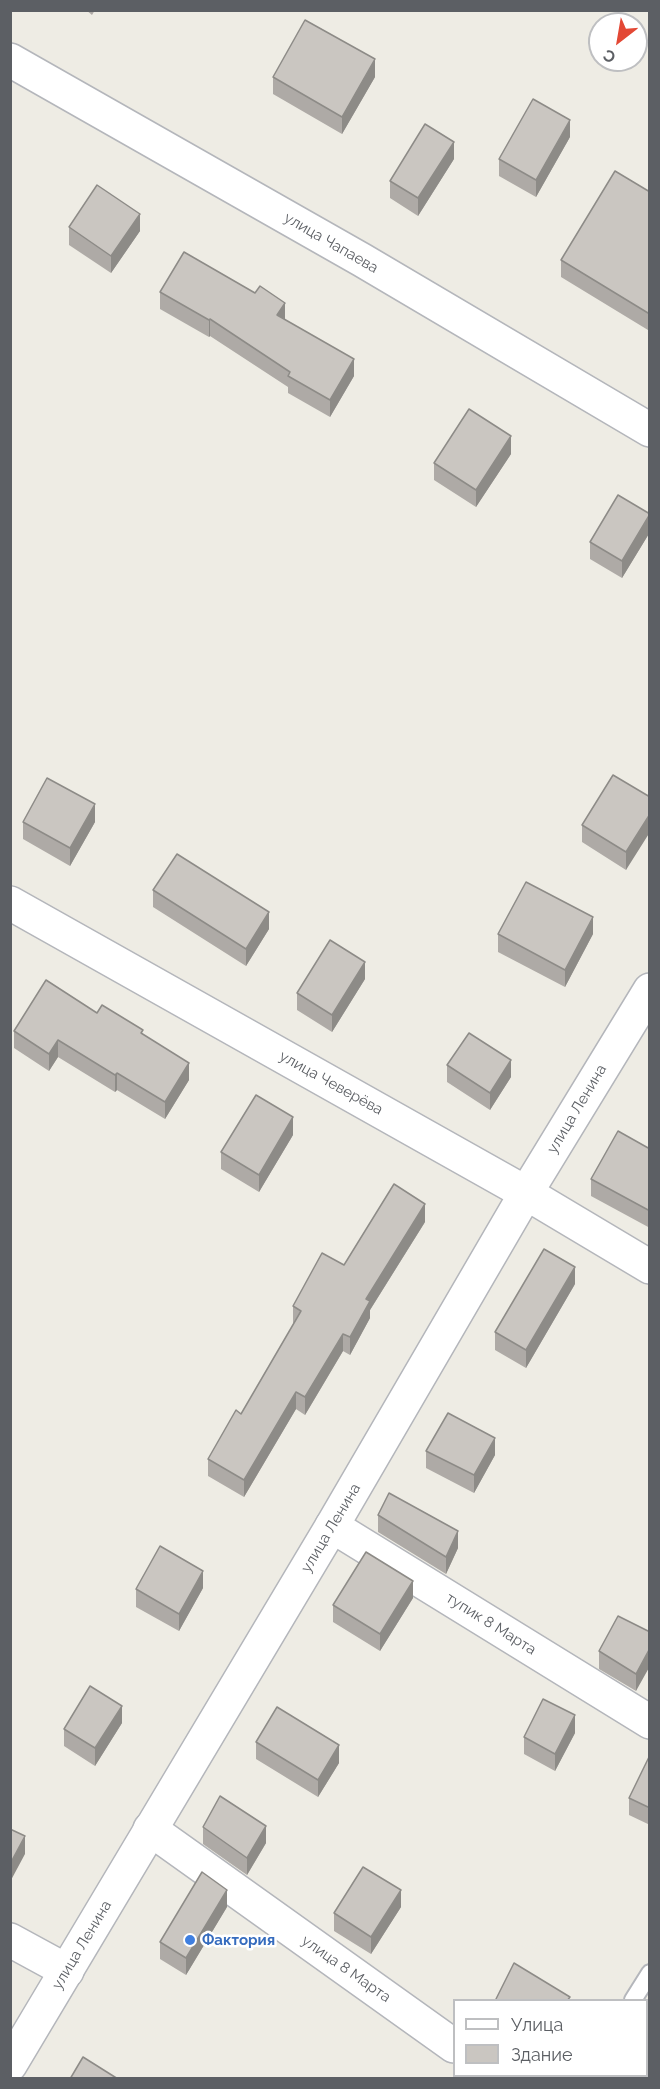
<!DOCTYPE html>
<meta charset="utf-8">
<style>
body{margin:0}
#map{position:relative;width:660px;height:2089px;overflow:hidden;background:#eeece4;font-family:Raleway,sans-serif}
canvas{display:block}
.frame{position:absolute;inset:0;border:12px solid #5c5f64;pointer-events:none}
.legend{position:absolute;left:453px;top:1999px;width:195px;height:78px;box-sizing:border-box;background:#fff;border:2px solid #bebfc1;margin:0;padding:8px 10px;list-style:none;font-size:18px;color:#5c5f64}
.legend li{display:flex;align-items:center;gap:12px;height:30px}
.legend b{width:30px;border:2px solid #bebfc1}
.north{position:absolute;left:588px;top:12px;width:60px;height:60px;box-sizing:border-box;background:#fff;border:2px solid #bebfc1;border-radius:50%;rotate:211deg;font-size:16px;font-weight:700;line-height:24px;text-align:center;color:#5c5f64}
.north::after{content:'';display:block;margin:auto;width:21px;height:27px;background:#e34835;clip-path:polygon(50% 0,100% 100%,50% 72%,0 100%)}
</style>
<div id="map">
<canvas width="660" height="2089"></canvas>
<div class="frame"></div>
<ul class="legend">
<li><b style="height:8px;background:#fff"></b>Улица</li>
<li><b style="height:16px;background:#cac6c1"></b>Здание</li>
</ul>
<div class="north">С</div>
</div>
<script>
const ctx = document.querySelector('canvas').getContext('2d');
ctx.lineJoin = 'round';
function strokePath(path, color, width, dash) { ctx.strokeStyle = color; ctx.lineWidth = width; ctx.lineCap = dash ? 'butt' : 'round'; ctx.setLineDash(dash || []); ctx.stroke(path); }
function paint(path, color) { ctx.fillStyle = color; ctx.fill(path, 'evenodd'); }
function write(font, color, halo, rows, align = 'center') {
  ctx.font = font + ' Raleway,sans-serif'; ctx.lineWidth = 5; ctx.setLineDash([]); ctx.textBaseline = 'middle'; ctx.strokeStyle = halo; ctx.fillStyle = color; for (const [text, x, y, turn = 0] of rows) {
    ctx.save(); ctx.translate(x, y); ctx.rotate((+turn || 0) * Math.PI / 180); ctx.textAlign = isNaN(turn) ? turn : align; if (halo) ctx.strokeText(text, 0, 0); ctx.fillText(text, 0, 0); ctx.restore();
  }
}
const service = new Path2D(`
 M633,2000L650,1973
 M584,2078L586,2076`);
const minor = new Path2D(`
 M10,60L362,260L650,430
 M10,903L526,1193L650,1267
 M332,1526L650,1722
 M150,1829L454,2046
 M10,1940L67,1971
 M496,2076L501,2078`);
const tertiary = new Path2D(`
 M10,2065L332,1526L526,1193L650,990`);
strokePath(service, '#b4b6bb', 20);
strokePath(minor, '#b4b6bb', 36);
strokePath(tertiary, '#b4b6bb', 36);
strokePath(service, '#fff', 16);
strokePath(minor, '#fff', 33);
strokePath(tertiary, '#fff', 33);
paint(new Path2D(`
 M86,10H95L92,15Z
 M273,77H375L342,134L273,94Z
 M570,137L536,197L499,176V159Z
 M454,159L418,216L390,198V181Z
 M650,192V328L648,330L561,277V260Z
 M69,227L140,231L111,273L69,245Z
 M160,292L285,320L354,376L330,417L288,393V387L210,336L209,337L160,309Z
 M511,454L476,507L434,480V463Z
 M650,514V532L622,578L590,559V542Z
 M650,797L626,870L582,842V825Z
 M23,822H95L70,866L23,839Z
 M153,890L269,929L246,966L153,907Z
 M498,934H593L565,987L498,952Z
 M365,979L332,1032L297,1010V993Z
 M97,1013L143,1034L189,1080L165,1119L117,1090L115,1092L58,1057L49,1071L14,1048V1031Z
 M447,1065L511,1077L490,1110L447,1082Z
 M293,1135L259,1192L221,1169V1152Z
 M650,1149V1228L591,1196V1179Z
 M425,1222L370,1310V1318L350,1355L343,1351L305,1415L296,1409L244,1497L208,1476V1459L241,1414L294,1324L293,1323V1306L344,1265Z
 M575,1284L526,1368L495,1350V1332Z
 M426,1451L495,1455L474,1493L426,1468Z
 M378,1515L458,1548L446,1574L378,1532Z
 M203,1588L179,1631L136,1607V1589Z
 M413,1598L380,1651L333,1622V1605Z
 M650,1632L636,1691L599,1669V1651Z
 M122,1723L95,1766L64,1746V1729Z
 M575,1733L555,1771L524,1754V1737Z
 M256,1742L339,1763L318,1797L256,1759Z
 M650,1757V1825L629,1815V1798Z
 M203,1827L266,1843L247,1875L203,1844Z
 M227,1907L186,1975L160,1959V1942Z
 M401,1907L371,1954L334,1931V1913Z`), '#aeaaa6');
paint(new Path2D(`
 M375,59V77L342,134V117Z
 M570,120V137L536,197V180Z
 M454,142V159L418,216V198Z
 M140,214V231L111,273V256Z
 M285,303V320L277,315Z
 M650,311V328L648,330V313Z
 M210,319V336L209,337V320Z
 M354,359V376L330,417V400Z
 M511,436V454L476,507V490Z
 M650,515V532L622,578V561Z
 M95,804V822L70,866V848Z
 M650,814V832L626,870V852Z
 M269,912V929L246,966V949Z
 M593,917V934L565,987V970Z
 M365,962V979L332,1032V1015Z
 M58,1040V1057L49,1071V1054Z
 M511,1060V1077L490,1110V1093Z
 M189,1063V1080L165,1119V1102Z
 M117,1073V1090L115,1092V1075Z
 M293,1117V1135L259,1192V1175Z
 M425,1204V1222L370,1310V1318L350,1355V1337L366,1299Z
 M575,1267V1284L526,1368V1350Z
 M343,1334V1351L305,1415V1397Z
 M296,1392V1409L244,1497V1480Z
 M495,1438V1455L474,1493V1475Z
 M458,1531V1548L446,1574V1557Z
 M203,1571V1588L179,1631V1614Z
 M413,1581V1598L380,1651V1634Z
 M650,1648V1666L636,1691V1674Z
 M122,1706V1723L95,1766V1748Z
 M575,1715V1733L555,1771V1754Z
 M339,1745V1763L318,1797V1780Z
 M266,1826V1843L247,1875V1858Z
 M25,1836V1854L10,1882V1864Z
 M227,1890V1907L186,1975V1958Z
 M401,1890V1907L371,1954V1937Z`), '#8d8b87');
const building = new Path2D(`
 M305,20L375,59L342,117L273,77Z
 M533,99L570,120L536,180L499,159Z
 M425,124L454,142L418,198L390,181Z
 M615,171L650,192V311L648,313L561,260Z
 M97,185L140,214L111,256L69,227Z
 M184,252L255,293L260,286L285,303L277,315L354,359L330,400L288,376L290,372L210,319L209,320L160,292Z
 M469,409L511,436L476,490L434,463Z
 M618,495L650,514L622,561L590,542Z
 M613,775L650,797V814L626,852L582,825Z
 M47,778L95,804L70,848L23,822Z
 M177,854L269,912L246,949L153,890Z
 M526,882L593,917L565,970L498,934Z
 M330,940L365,962L332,1015L297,993Z
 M46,980L97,1013L102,1005L143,1030L141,1033L189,1063L165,1102L117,1073L115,1075L58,1040L49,1054L14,1031Z
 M469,1033L511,1060L490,1093L447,1065Z
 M256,1095L293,1117L259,1175L221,1152Z
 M618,1131L650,1149V1211L591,1179Z
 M394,1184L425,1204L366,1299L370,1301L350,1337L343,1334L305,1397L296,1392L244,1480L208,1459L236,1410L241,1414L301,1311L293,1306L322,1253L344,1265Z
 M544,1249L575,1267L526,1350L495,1332Z
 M448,1413L495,1438L474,1475L426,1451Z
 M389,1493L458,1531L446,1557L378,1515Z
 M160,1546L203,1571L179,1614L136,1589Z
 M366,1552L413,1581L380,1634L333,1605Z
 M618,1616L650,1632V1648L636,1674L599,1651Z
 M90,1686L122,1706L95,1748L64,1729Z
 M543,1699L575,1715L555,1754L524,1737Z
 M277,1707L339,1745L318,1780L256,1742Z
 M649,1757H650V1808L629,1798Z
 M220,1796L266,1826L247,1858L203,1827Z
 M10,1829L25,1836L10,1864Z
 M363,1867L401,1890L371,1937L334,1913Z
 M202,1872L227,1890L186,1958L160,1942Z
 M514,1963L570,1997L567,2001H495Z
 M83,2057L118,2079H70Z`);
paint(building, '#cac6c1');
strokePath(building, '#8d8b87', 1.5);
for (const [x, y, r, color] of [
 [190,1940,6,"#3f7fe0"]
]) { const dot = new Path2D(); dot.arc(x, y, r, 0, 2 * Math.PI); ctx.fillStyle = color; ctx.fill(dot); strokePath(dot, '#fff', 2); }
write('15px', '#5c5f64', '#fff', [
 ["улица Чапаева",331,243,30],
 ["улица Чеверёва",331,1083,29],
 ["улица Ленина",577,1109,-59],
 ["улица Ленина",331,1528,-59],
 ["тупик 8 Марта",491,1624,32],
 ["улица Ленина",82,1945,-59],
 ["улица 8 Марта",346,1969,35]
]);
write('bold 15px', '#366cbe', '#fff', [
 ["Фактория",202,1940]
], 'left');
</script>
